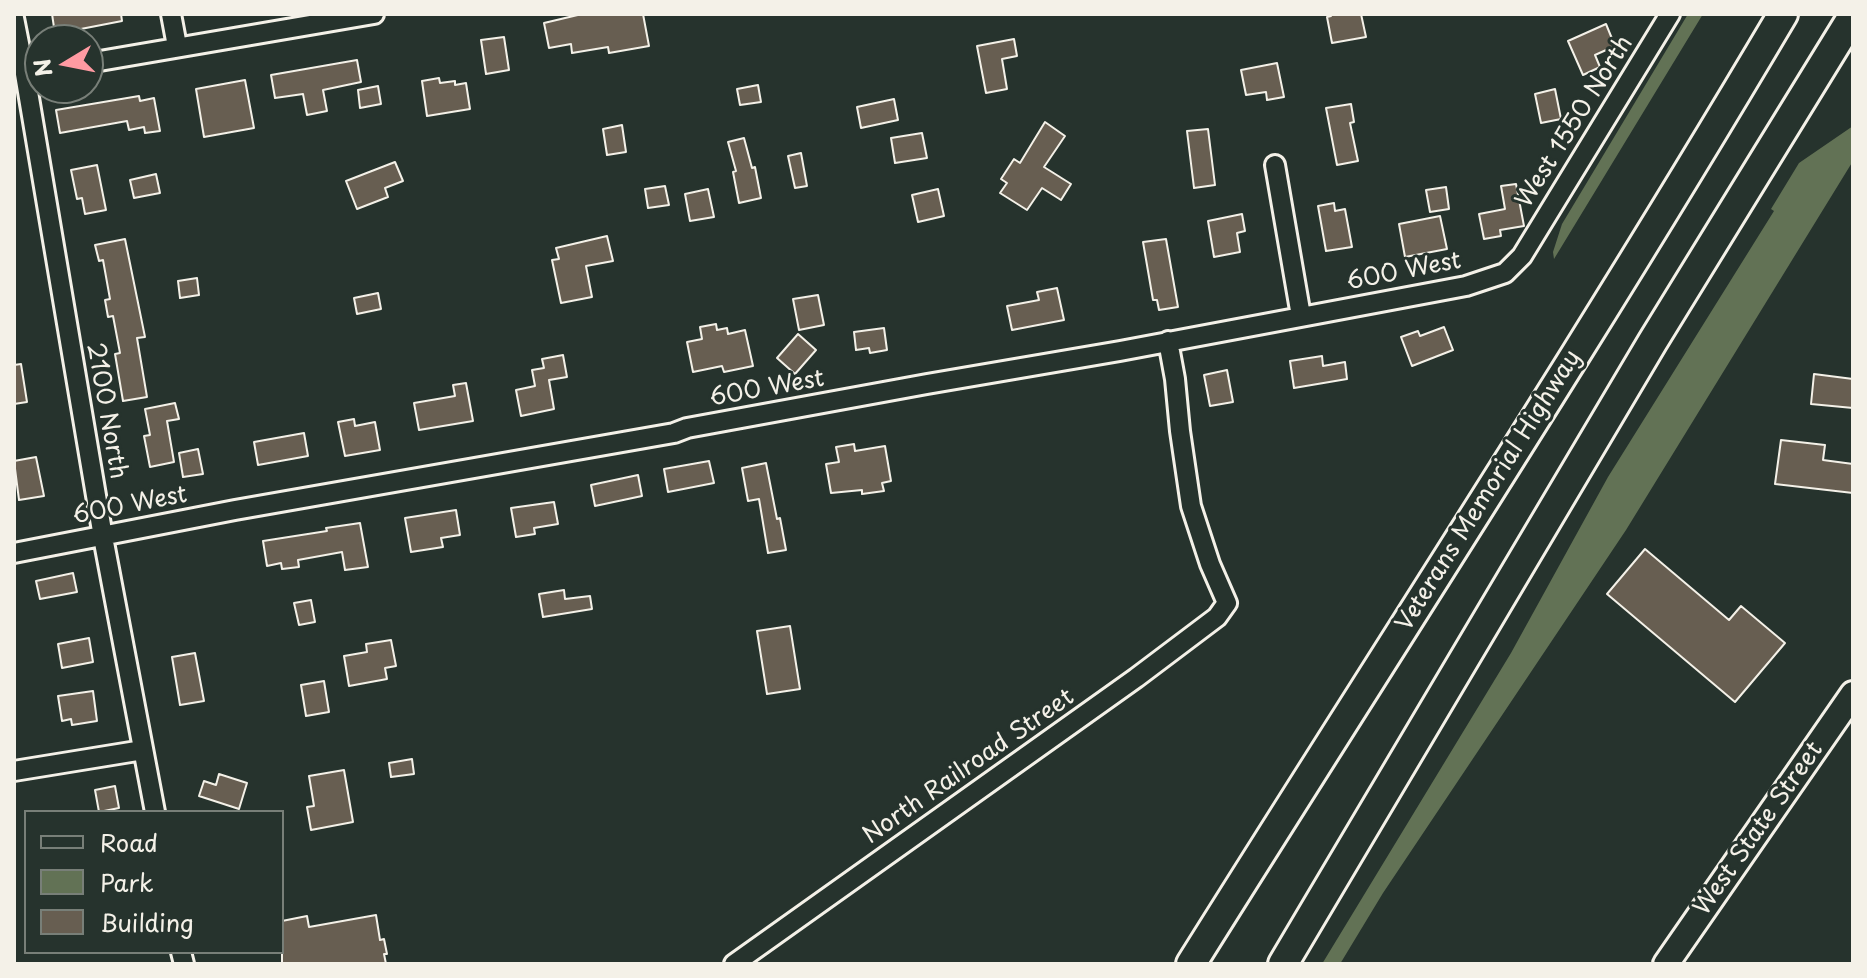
<!DOCTYPE html>
<style>
body{margin:0}
#map{position:relative;width:1867px;height:978px;overflow:hidden;background:#26332d;font-family:"Playpen Sans",sans-serif}
canvas{display:block}
.frame{position:absolute;inset:0;border:16px solid #f4f1e8;pointer-events:none}
.legend{position:absolute;left:24px;top:810px;width:260px;height:144px;box-sizing:border-box;background:#26332d;border:2px solid #787f78;margin:0;padding:10px 14px;list-style:none;font-size:24px;color:#f4f1e8}
.legend li{display:flex;align-items:center;gap:16px;height:40px}
.legend b{width:40px;border:2px solid #787f78}
.north{position:absolute;left:24px;top:24px;width:80px;height:80px;box-sizing:border-box;background:#26332d;border:2px solid #787f78;border-radius:50%;rotate:260deg;font-size:22px;font-weight:700;line-height:32px;text-align:center;color:#f4f1e8}
.north::after{content:'';display:block;margin:auto;width:28px;height:36px;background:#ff9aa2;clip-path:polygon(50% 0,100% 100%,50% 72%,0 100%)}
</style>
<div id="map">
<canvas width="1867" height="978"></canvas>
<div class="frame"></div>
<ul class="legend">
<li><b style="height:10px;background:#26332d"></b>Road</li>
<li><b style="height:22px;background:#627255"></b>Park</li>
<li><b style="height:22px;background:#675e51"></b>Building</li>
</ul>
<div class="north">N</div>
</div>
<script>
const ctx = document.querySelector('canvas').getContext('2d');
ctx.lineJoin = 'round';
function paint(path, color) { ctx.fillStyle = color; ctx.fill(path, 'evenodd'); }
function strokePath(path, color, width, dash) { ctx.strokeStyle = color; ctx.lineWidth = width; ctx.lineCap = dash ? 'butt' : 'round'; ctx.setLineDash(dash || []); ctx.stroke(path); }
function write(font, color, halo, rows, align = 'center') {
  ctx.font = font + ' "Playpen Sans",sans-serif'; ctx.lineWidth = 6; ctx.setLineDash([]); ctx.textBaseline = 'middle'; ctx.strokeStyle = halo; ctx.fillStyle = color; for (const [text, x, y, turn = 0] of rows) {
    ctx.save(); ctx.translate(x, y); ctx.rotate((+turn || 0) * Math.PI / 180); ctx.textAlign = isNaN(turn) ? turn : align; if (halo) ctx.strokeText(text, 0, 0); ctx.fillText(text, 0, 0); ctx.restore();
  }
}
paint(new Path2D(`
 M1688,14H1703L1554,259L1553,252L1562,224Z
 M1853,126V161L1626,530L1383,893L1340,964H1322L1511,653L1608,477L1774,211L1771,209L1799,163Z`), '#627255');
const building = new Path2D(`
 M52,14H121L122,21L55,34Z
 M582,14H643L649,46L609,53L608,47L572,53L571,44L549,48L544,23Z
 M1330,14H1361L1366,37L1332,43L1327,17L1331,16Z
 M1606,24L1615,46L1595,55L1600,67L1583,75L1568,41Z
 M504,37L509,70L486,74L481,40Z
 M1014,39L1017,56L1002,59L1007,89L986,93L977,46Z
 M357,60L361,82L323,90L327,111L307,115L303,94L275,98L271,75Z
 M1277,63L1284,97L1267,100L1266,92L1246,95L1241,70Z
 M439,78L440,83L455,81V85L466,83L470,109L427,116L422,81Z
 M245,80L254,128L204,137L196,89Z
 M758,85L761,102L740,105L737,89Z
 M378,86L381,104L360,108L358,90Z
 M1555,89L1561,119L1541,123L1535,94Z
 M139,96L140,101L154,98L160,131L145,133L144,127L129,130L127,121L60,133L56,110Z
 M894,99L898,120L861,128L857,107Z
 M1351,104L1354,122L1350,123L1358,161L1337,165L1326,108Z
 M1045,122L1065,136L1044,167L1071,184L1061,200L1042,188L1027,210L1000,193L1007,183L1001,179L1014,159L1020,163Z
 M622,125L626,152L607,155L603,129Z
 M1208,129L1215,185L1194,188L1187,131Z
 M922,133L927,158L895,163L891,138Z
 M744,138L752,168L755,167L761,198L739,203L733,172L736,171L728,142Z
 M801,153L807,186L795,188L788,156Z
 M395,162L403,181L385,188L388,197L357,209L346,181Z
 M97,165L106,210L85,214L82,198L77,199L71,170Z
 M156,174L160,193L134,198L130,180Z
 M1516,184L1524,226L1500,230L1501,236L1484,239L1479,214L1505,209L1501,186Z
 M665,186L669,205L648,208L645,189Z
 M1446,187L1449,209L1430,212L1426,190Z
 M708,189L714,217L690,221L685,194Z
 M938,189L944,216L918,222L912,195Z
 M1334,203L1335,211L1345,209L1352,247L1326,251L1318,206Z
 M1242,214L1245,231L1237,233L1240,252L1214,257L1208,221Z
 M1440,216L1447,249L1405,257L1399,224Z
 M607,236L613,261L586,266L592,297L561,303L552,260L559,259L556,248Z
 M125,239L145,337L137,338L147,397L123,401L115,354L120,353L113,316L108,317L105,300L110,299L103,260L99,261L95,245Z
 M1166,239L1178,307L1159,310L1157,300H1153L1143,242Z
 M197,278L199,295L180,298L178,281Z
 M1057,288L1064,320L1012,330L1007,306L1039,300L1037,292Z
 M378,293L381,309L357,314L354,298Z
 M818,295L824,325L799,330L793,299Z
 M716,324L717,330L727,328L728,334L745,330L753,366L724,372L722,366L693,372L687,342L702,339L700,327Z
 M1444,327L1453,350L1412,366L1401,337L1418,331L1420,336Z
 M884,328L887,350L870,353L869,348L856,350L854,332Z
 M798,334L816,350L795,374L777,358Z
 M563,355L567,377L549,380L554,409L521,416L516,390L535,386L532,370L544,368L542,359Z
 M1322,356L1323,366L1345,362L1347,379L1294,388L1290,361Z
 M21,364L27,402L14,404V365Z
 M1227,370L1233,402L1210,406L1204,375Z
 M1814,374L1853,379V408L1811,404Z
 M466,383L473,421L419,430L414,403L455,396L453,385Z
 M175,403L179,419L167,421L174,462L150,467L144,436L150,435L145,409Z
 M354,419L355,426L375,422L380,450L345,456L338,422Z
 M304,433L308,456L258,465L254,442Z
 M1781,440L1825,445L1823,460L1853,464V493L1775,484Z
 M854,444L855,451L885,446L891,481L882,483L884,491L862,494V490L831,493L826,464L839,462L836,447Z
 M198,449L203,474L183,477L179,453Z
 M36,457L44,496L19,500L14,461Z
 M709,461L714,483L668,492L664,469Z
 M766,463L777,519L780,518L786,550L768,553L759,499L748,501L742,468Z
 M638,475L642,496L595,506L591,485Z
 M554,502L558,524L534,528L535,534L516,537L511,508Z
 M456,510L460,535L441,538L443,547L411,552L405,518Z
 M360,523L368,567L345,570L342,552L298,560L299,567L282,569L281,563L267,566L263,541L327,531L326,528Z
 M1645,549L1729,620L1741,606L1785,643L1735,702L1607,594Z
 M73,573L77,592L40,599L36,581Z
 M564,590L565,599L590,596L592,609L543,617L539,594Z
 M311,600L315,622L299,625L294,603Z
 M790,626L800,689L767,694L757,631Z
 M89,638L93,662L62,668L58,644Z
 M391,640L396,666L385,668L387,679L349,686L344,656L367,652L366,644Z
 M195,653L204,701L180,705L172,657Z
 M324,681L329,712L306,716L301,685Z
 M93,691L97,721L72,725L71,719L62,721L58,696Z
 M412,759L414,774L391,777L389,763Z
 M344,770L353,822L311,830L307,807L314,806L309,776Z
 M219,774L247,783L239,809L199,796L204,781L216,785Z
 M115,786L119,808L99,812L95,790Z
 M376,915L380,940L384,939L387,954H384L386,964H282V921L307,916L309,927Z`);
paint(building, '#675e51');
strokePath(building, '#f4f1e8', 2);
const minor = new Path2D(`
 M171,14L177,46
 M14,18L25,74L103,537L155,812
 M88,63L374,14
 M1275,165L1301,316
 M14,553L235,510L674,433L687,428L927,384L1120,351L1466,286L1505,273L1522,256L1670,14
 M14,771L143,750
 M181,952L184,964
 M734,964L1136,678L1217,617L1227,603L1210,564L1191,506L1180,431L1175,379L1168,341`);
const major = new Path2D(`
 M1666,964L1853,694`);
const highway = new Path2D(`
 M1191,964C1389,648 1593,335 1783,14
 M1283,964L1653,341L1853,16`);
strokePath(minor, '#f4f1e8', 24);
strokePath(major, '#f4f1e8', 30);
strokePath(highway, '#f4f1e8', 34);
strokePath(minor, '#26332d', 18);
strokePath(major, '#26332d', 24);
strokePath(highway, '#26332d', 28);
write('24px', '#f4f1e8', '#26332d', [
 ["West 1550 North",1575,122,-58],
 ["600 West",1404,272,-11],
 ["600 West",767,389,-10],
 ["2100 North",106,411,80],
 ["Veterans Memorial Highway",1489,491,-58],
 ["600 West",130,506,-11],
 ["North Railroad Street",969,767,-35],
 ["West State Street",1759,829,-55]
]);
</script>
